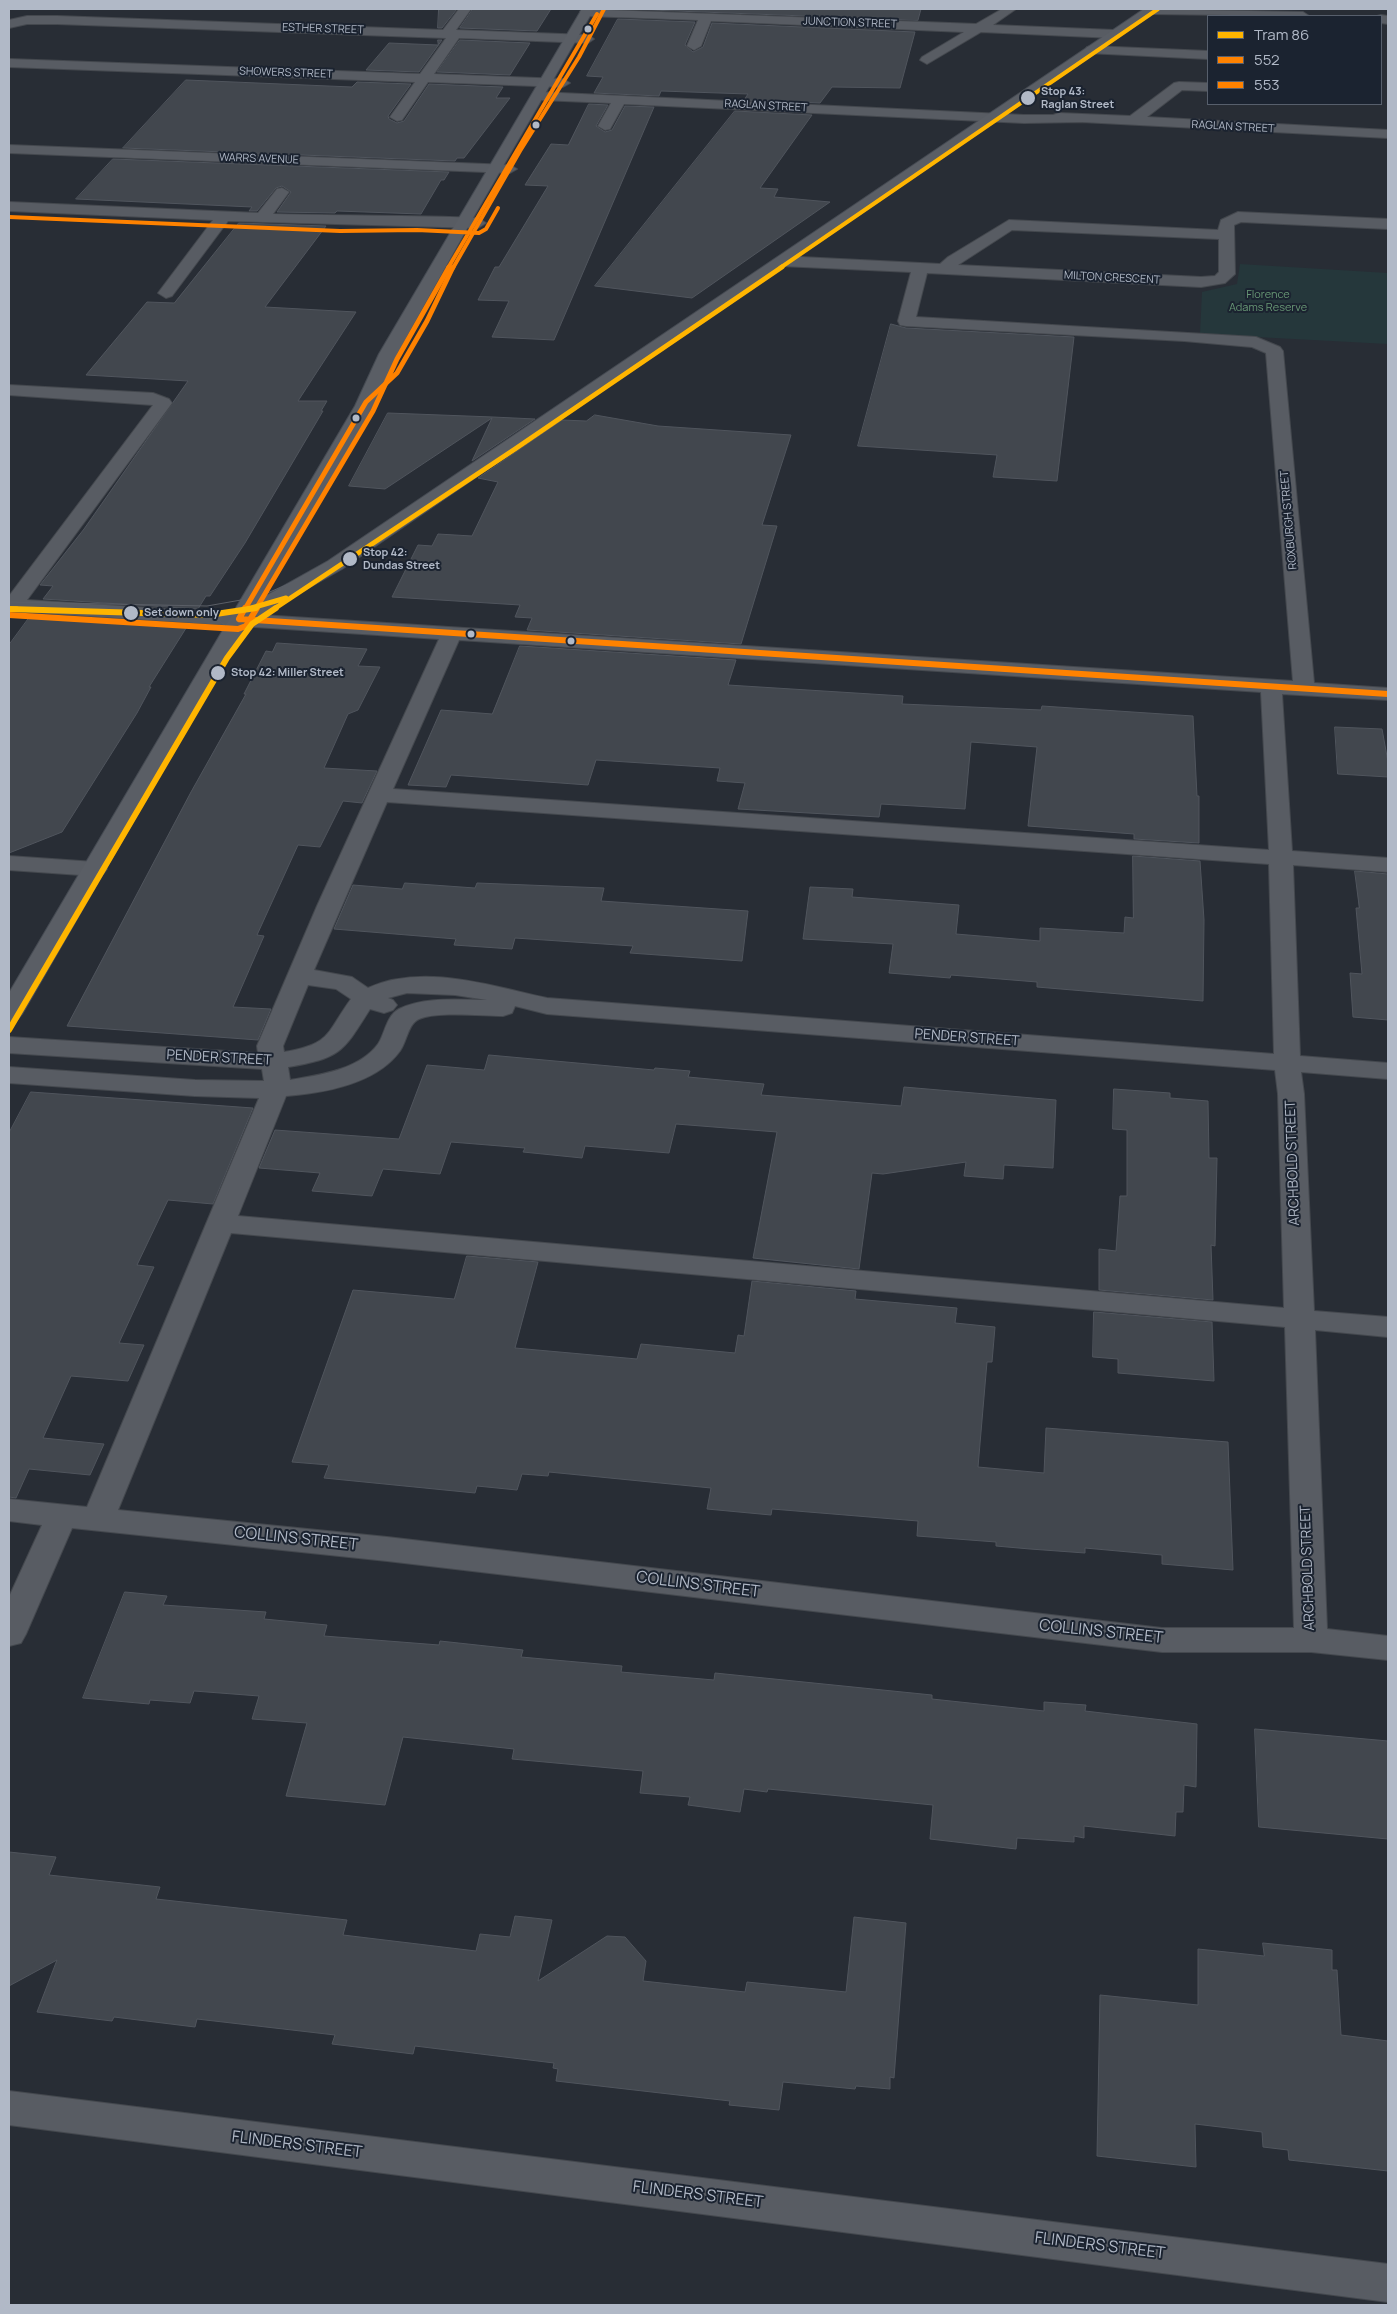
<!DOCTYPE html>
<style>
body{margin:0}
#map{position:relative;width:1397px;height:2314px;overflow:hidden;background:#282d35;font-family:Manrope,sans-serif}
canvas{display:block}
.frame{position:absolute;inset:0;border:10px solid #b1b9c7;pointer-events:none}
.legend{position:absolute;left:1207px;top:15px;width:175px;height:90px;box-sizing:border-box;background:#1b2330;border:1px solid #575f6c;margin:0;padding:6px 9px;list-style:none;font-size:15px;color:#b1b9c7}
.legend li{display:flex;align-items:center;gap:10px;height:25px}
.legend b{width:25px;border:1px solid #575f6c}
</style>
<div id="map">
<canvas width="1397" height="2314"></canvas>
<div class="frame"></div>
<ul class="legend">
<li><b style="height:6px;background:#ffb500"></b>Tram 86</li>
<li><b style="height:6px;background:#ff8200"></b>552</li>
<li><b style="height:6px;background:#ff8200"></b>553</li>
</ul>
</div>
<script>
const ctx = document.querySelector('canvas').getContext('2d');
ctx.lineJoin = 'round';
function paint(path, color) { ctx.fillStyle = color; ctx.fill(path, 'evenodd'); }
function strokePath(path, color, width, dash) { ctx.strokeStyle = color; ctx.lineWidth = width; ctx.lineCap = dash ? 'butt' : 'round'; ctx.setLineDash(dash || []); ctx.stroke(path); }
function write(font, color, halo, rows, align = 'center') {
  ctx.font = font + ' Manrope,sans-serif'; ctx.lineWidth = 4; ctx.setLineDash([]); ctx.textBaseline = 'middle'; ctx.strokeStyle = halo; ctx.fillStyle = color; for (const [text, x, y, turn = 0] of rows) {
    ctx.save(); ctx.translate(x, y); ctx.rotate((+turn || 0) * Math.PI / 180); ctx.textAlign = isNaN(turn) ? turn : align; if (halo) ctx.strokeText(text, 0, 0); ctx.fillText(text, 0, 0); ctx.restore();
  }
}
paint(new Path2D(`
 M1240,264L1388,273V344L1200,334L1202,292L1237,284Z`), '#25373b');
const building = new Path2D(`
 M439,9H457L442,28H438Z
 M473,9H551L537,31L460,28Z
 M625,9H921L918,20Z
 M618,19L695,22L685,45L693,52L703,47L712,23L915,32L900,88L832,87L820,103L744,100L748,94L661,91L659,96L594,93L603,77L587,76Z
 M438,40H442L419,72L366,70L389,43L438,45Z
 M460,40L530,43L510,75L437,72Z
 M186,80L352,87L357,82L411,84L388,116L389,119L397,123L404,121L429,84L503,87L496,98H510L464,158H457L455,161L123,148Z
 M589,104L608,105L596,126L605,132L612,130L625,106L654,107L554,340L492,337L509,301L478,300L495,267H499L548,186L525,185L551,144L568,145Z
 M735,111L812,115L760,188L778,189L774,197L830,202L692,298L595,286Z
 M113,159L449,172L444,180H441L421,214L337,211L335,213L277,212L291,192L282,186L276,188L257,211H249L252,207L76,199Z
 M239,223L326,226L265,307L356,312L298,401H327L321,411H323L245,543L210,596H206L198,609L43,599L53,586L40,585L84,529L188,381L86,375L147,302L174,303Z
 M891,324L906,328L1074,337L1057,481L993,477L997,455L858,446Z
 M388,413L493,417L535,419L472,461L492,418L385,489L349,486Z
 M595,415L658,426L791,435L762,525L777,526L741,644L527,630L532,618L515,617L520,605L392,597L418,545L432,546L438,534L472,536L498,482L478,478L562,420L586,421Z
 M32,614L188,625L149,687H151L137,713L62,832L9,853V645Z
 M277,643L367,649L358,666L380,667L358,710L348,714L324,768L377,771L362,803L343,801L320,847L298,845L257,935L264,936L233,1007L271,1009L258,1040L67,1026L191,792L246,694H244L266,651L272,652Z
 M520,646L736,660L728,685L903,696L902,704L1041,710L1042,706L1193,716L1197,796H1199V843L1134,839V834L1028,826L1037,747L971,742L965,809L881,804L879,817L738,809L745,783L717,781L720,768L596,760L588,785L451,775L446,787L408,785L441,710L492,714Z
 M1335,727L1382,729L1388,762V777L1338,774Z
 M1133,856L1200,861L1204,920L1203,1001L1037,987V982L951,975L950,978L889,973L893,944L803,939L810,887L853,889L852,897L959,905L956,934L1040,941V928L1124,933L1125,917L1133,918Z
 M1355,871L1388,874V1020L1353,1017L1350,973L1362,974L1356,908H1359Z
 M405,883L475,888L477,883L604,888L601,901L748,911L742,961L630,953L633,946L515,938L512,949L454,945L456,939L334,929L353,885L402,889Z
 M489,1055L654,1070L655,1068L690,1071L688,1077L764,1084L761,1095L901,1106L904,1087L1056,1100L1053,1168L1004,1165L1003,1179L964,1176L966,1162L883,1174L872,1173L859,1269L753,1258L777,1132L676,1124L669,1153L585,1146L582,1158L523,1152L525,1148L451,1142L440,1174L383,1169L372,1196L312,1191L320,1173L259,1168L275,1130L399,1139L427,1065L484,1070Z
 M1114,1089L1170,1093V1098L1208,1101L1209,1158H1217L1215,1246L1211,1245L1213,1300L1099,1290V1249L1116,1251L1120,1196H1127V1130L1113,1129Z
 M31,1092L253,1108L213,1204L168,1200L137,1265L154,1267L119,1343L144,1345L128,1381L71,1376L43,1438L104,1444L90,1475L29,1469L16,1498L9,1497V1133Z
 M467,1256L538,1262L515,1348L637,1359L641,1344L735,1353L738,1335L744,1336L752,1281L856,1291L855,1299L957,1308L955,1323L995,1327L992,1362H987L978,1467L1044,1473L1046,1428L1228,1442L1233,1570L1162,1564V1555L1085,1548V1553L1030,1549L996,1546V1542L917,1536L918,1521L772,1509L771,1515L707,1509L711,1488L549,1472L548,1476L522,1474L517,1490L477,1486L475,1493L324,1478L329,1465L292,1462L353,1290L454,1299Z
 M1094,1312L1212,1322L1214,1381L1118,1373V1359L1093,1357Z
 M125,1592L167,1596L163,1605L266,1612L264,1619L327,1625L324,1636L439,1645L440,1641L523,1650L521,1657L622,1666L621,1672L714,1680L715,1673L932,1695V1699L1044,1711V1702L1086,1705L1085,1711L1197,1724L1196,1787L1184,1785L1183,1812H1176L1175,1836L1084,1826V1838L1074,1836V1842L1017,1838L1016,1849L930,1839L933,1805L768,1789L767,1792L744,1789L740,1812L688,1805L690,1797L640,1793L643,1771L512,1759L514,1749L403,1737L385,1805L286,1796L307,1723L252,1719L259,1696L194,1691L190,1703L150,1700L149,1704L83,1698Z
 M1255,1729L1388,1741V1839L1259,1827Z
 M9,1852L56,1857L49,1875L160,1887L156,1899L347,1920L343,1935L476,1951L480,1934L510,1937L515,1916L552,1920L538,1981L607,1936L625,1937L646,1961L643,1981L745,1992L747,1982L846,1992L854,1917L906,1923L894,2078L890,2077V2089L856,2086L855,2089L783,2082L779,2110L729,2105L730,2101L556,2081L558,2069L553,2068L554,2063L415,2046L413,2054L332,2044L335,2035L197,2019L195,2027L114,2017L112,2021L37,2012L57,1960L9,1986Z
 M1263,1943L1332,1950V1970H1337L1341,2035L1388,2041V2171L1289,2160L1288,2150L1263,2147L1262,2132L1195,2124L1196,2167L1097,2156L1100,1995L1198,2005V1949L1264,1956Z`);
paint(building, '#42474e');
strokePath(building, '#50555d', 1);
const minor = new Path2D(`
 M459,9H471L456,30L588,35L594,39L588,43L459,38L434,74L563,79L570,83L563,87L428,82L402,120L397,121L390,117L415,82L9,67V59L420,74L446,38L57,24H27L9,28V20L27,16H57L443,30Z
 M582,9L976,24L1002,9H1016L993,25L1114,30L1120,34L1114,38L981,32L927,64L920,60L922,57L964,32L711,21L701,46L694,50L687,46L698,20L586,16L582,15L580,12Z
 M1145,9L1303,12L1309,16L1150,14L1146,13Z
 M1381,15L1388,16V24L1381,23V16H1377Z
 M1092,46L1208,51V59L1087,53L1085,50L1087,47Z
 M1179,82L1208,83V91L1182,90L1147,117L1388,130V138L1082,122L1024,123L624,104L610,129L605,130L598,126L611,103L540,100L533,96L540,92L1024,115H1053L1059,113L1130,116L1174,83Z
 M9,145L510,165L517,169L510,173L9,153Z
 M282,188L289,192L273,214C342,216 410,215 478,218L486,223L478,228L228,221L172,296L166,298L158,293L213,220L9,211V202L258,213L277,189Z
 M1238,212L1388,219V229L1241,222L1234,225L1235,274L1225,283L1201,287L927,273L916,317L1256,337L1280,347L1283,351L1314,683L1388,688V700L1282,694L1292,851L1388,858V872L1293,865L1300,1056L1388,1063V1079L1301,1072L1304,1094L1314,1311L1388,1317V1337L1315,1330L1327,1629L1388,1636V1660L1311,1652H1162L387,1561L72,1528L26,1634L21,1643L9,1646V1597L42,1525L9,1521V1499L87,1507L259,1098L195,1096L9,1083V1067L195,1080L264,1081L262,1069L9,1053V1037L258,1053L257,1046L317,906L439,639L9,611V596L153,405L9,395V385L153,393L169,399L172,403L27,600L1293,681L1266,353L1252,347L1184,341L906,326L900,325L898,321L911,272L781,266L773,261L781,256L940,264L948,257L1009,220L1218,230L1221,220ZM1012,230L1219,239V272L1215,276L1201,277L958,265ZM459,640L1261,692L1269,850L393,789ZM387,802L1269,864L1274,1054L547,998C491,986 423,963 368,988L352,977L314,970ZM308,985L336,989L351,999C326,1033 332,1044 284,1052L283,1046ZM407,993L455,995L487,1000C460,1000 424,996 399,1009C386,1016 385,1034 378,1044C359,1070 319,1075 290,1080L288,1067C341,1058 343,1052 370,1009L384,1013L393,1010L397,1005L393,1000L388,998ZM515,1006L547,1014L1275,1070L1278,1094L1284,1308L238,1216L286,1096C325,1093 376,1084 400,1051C407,1041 408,1024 419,1019C438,1011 482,1016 503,1016L512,1013ZM231,1233L1285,1327L1294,1628H1162L387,1537L118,1510Z
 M9,856L95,862L103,864L107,869L103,874L95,876L9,870Z
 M9,2091L1388,2264V2302L9,2125Z`);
const major = new Path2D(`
 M582,9H594L470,223L397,354L373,406L262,598L328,561L1144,9H1158L342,569L248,622L22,1014L18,1019L9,1022V993L355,406L379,354Z`);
strokePath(minor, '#44484e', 2);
strokePath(major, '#454a52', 2);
paint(minor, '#585c63');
paint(major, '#5a5e65');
strokePath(new Path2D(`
 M9,602L207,606L258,597L307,576
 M192,610C220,618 238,625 227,658`), '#5b5f67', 1);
strokePath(new Path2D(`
 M453,268L520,151L579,57L604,9`), '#ff8200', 4);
strokePath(new Path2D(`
 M245,609L366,402L397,373L427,321L453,267`), '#ff8200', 5);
strokePath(new Path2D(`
 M239,619L1388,694
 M239,619L245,608`), '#ff8200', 6);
strokePath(new Path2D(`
 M9,217L340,231L417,230L479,233L486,229L498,208
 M448,268L597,14`), '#ff8200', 4);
strokePath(new Path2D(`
 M256,609L373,411L397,359L449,267`), '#ff8200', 5);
strokePath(new Path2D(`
 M9,615L238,629L246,626L257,608`), '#ff8200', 6);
strokePath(new Path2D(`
 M780,268L1158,9`), '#ffb500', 4);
strokePath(new Path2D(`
 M9,609H17
 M248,609L286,598
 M274,609L515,449L782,267`), '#ffb500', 5);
strokePath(new Path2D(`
 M9,609L209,615L256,608
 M9,1030L227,658L252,624L276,608`), '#ffb500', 6);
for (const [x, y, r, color] of [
 [588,29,4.5,"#b1b9c7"],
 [1028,98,8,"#b1b9c7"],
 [536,125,4.5,"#b1b9c7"],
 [356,418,4.5,"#b1b9c7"],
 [350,559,8,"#b1b9c7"],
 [131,613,8,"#b1b9c7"],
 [471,634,4.5,"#b1b9c7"],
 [571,641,4.5,"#b1b9c7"],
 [218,673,8,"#b1b9c7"]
]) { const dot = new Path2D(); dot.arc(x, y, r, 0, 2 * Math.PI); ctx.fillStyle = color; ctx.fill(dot); strokePath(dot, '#1b2330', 2); }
write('11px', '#b1b9c7', '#1b2330', [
 ["JUNCTION STREET",850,23,2],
 ["ESTHER STREET",323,29,2],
 ["SHOWERS STREET",286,73,2],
 ["RAGLAN STREET",766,106,3],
 ["RAGLAN STREET",1233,127,3],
 ["WARRS AVENUE",259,159,2],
 ["MILTON CRESCENT",1112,278,3],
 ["ROXBURGH STREET",1289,520,-95]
]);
write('bold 11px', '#b1b9c7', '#1b2330', [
 ["Stop 43:",1041,92],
 ["Raglan Street",1041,105],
 ["Stop 42:",363,553],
 ["Dundas Street",363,566],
 ["Set down only",144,613],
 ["Stop 42: Miller Street",231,673]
], 'left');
write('11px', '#689875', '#1b2330', [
 ["Florence",1268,295],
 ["Adams Reserve",1268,308]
]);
write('14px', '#b1b9c7', '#1b2330', [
 ["PENDER STREET",967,1038,4],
 ["PENDER STREET",219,1058,3],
 ["ARCHBOLD STREET",1293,1163,-92],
 ["ARCHBOLD STREET",1308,1568,-92]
]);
write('16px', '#b1b9c7', '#1b2330', [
 ["COLLINS STREET",296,1539,6],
 ["COLLINS STREET",698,1585,7],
 ["COLLINS STREET",1101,1632,6],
 ["FLINDERS STREET",297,2145,7],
 ["FLINDERS STREET",698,2195,7],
 ["FLINDERS STREET",1100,2246,7]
]);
</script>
